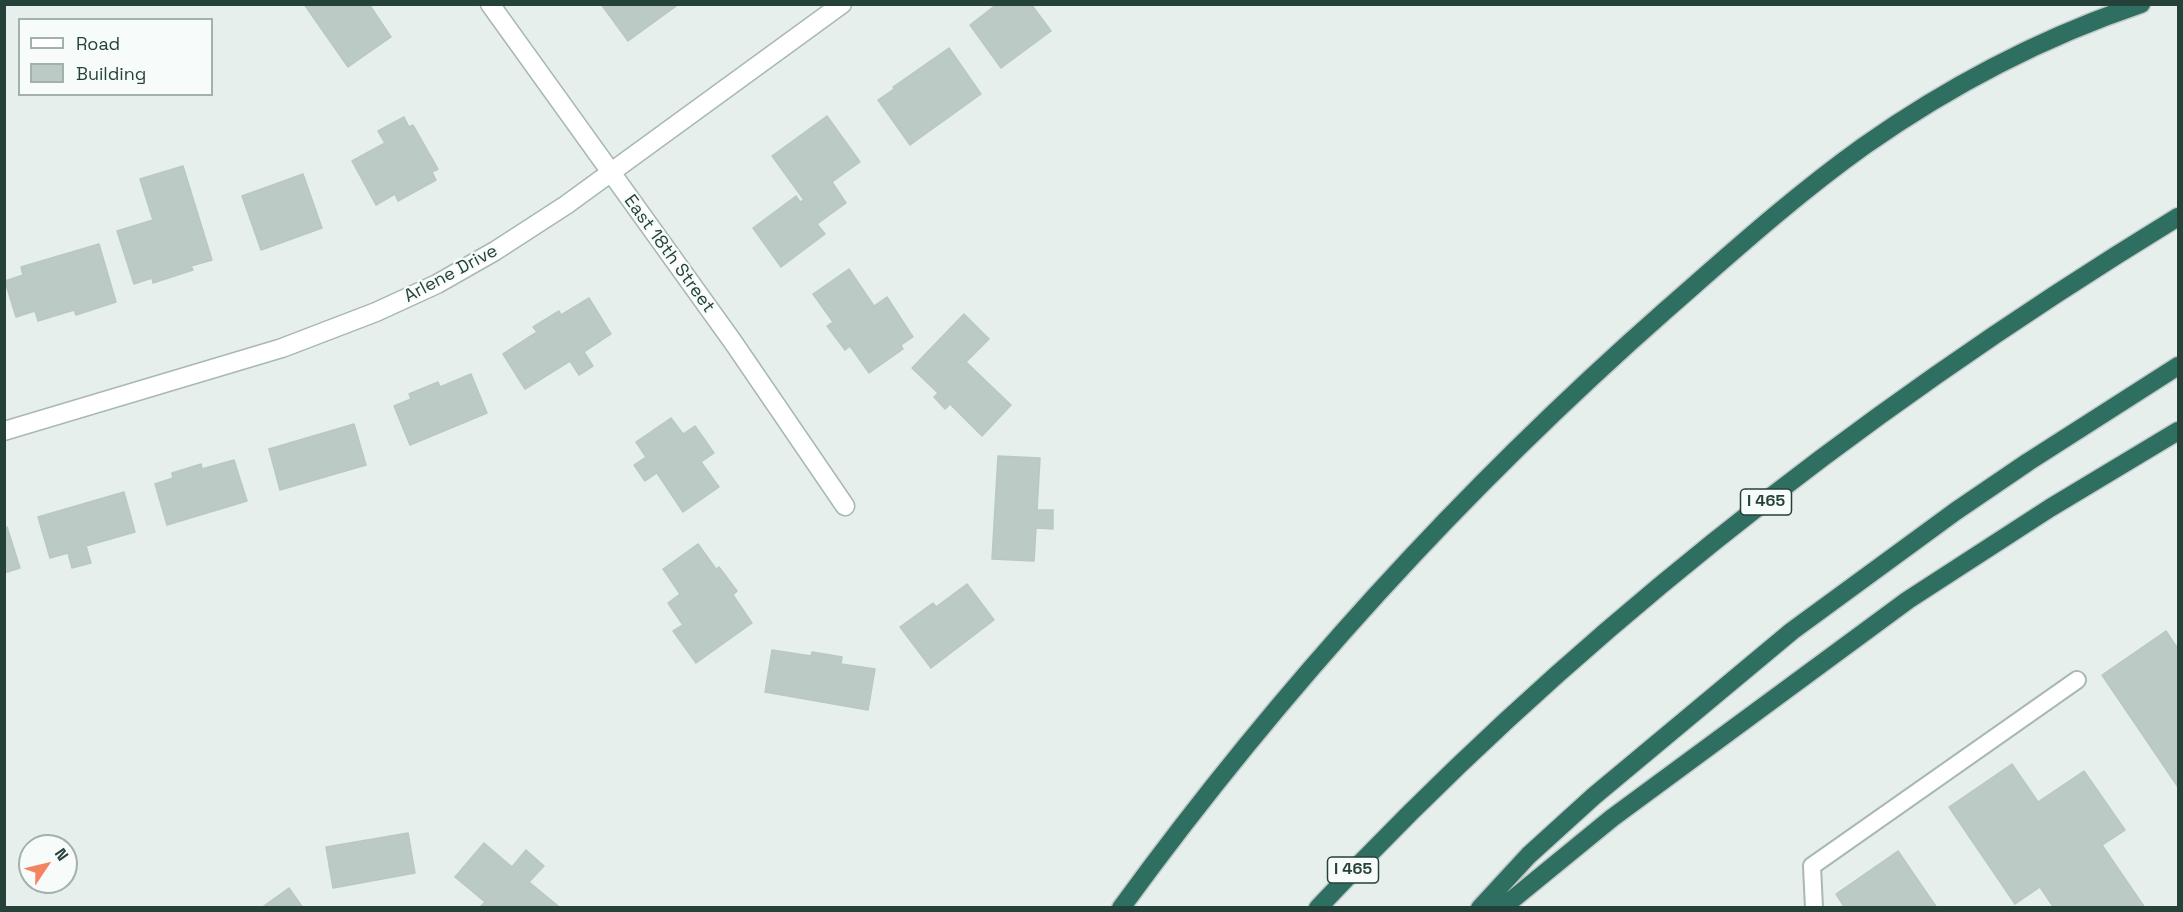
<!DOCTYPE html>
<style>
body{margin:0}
#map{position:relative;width:2183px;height:912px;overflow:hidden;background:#e6efeb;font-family:"Space Grotesk",sans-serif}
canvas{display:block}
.frame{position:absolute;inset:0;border:6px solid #24423a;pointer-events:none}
.legend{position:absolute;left:18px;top:18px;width:195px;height:78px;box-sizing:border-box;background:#f7fbf9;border:2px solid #a3b1ad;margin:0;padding:8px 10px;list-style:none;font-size:18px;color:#24423a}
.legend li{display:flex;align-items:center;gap:12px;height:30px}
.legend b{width:30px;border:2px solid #a3b1ad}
.north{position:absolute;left:18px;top:834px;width:60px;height:60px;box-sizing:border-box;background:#f7fbf9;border:2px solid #a3b1ad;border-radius:50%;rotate:55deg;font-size:16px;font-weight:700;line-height:24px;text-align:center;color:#24423a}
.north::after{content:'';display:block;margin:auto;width:21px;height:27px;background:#f4845f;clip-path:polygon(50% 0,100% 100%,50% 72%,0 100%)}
</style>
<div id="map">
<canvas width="2183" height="912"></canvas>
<div class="frame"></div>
<ul class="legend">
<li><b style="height:8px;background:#fff"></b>Road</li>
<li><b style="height:16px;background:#bbcac4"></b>Building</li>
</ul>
<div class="north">N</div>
</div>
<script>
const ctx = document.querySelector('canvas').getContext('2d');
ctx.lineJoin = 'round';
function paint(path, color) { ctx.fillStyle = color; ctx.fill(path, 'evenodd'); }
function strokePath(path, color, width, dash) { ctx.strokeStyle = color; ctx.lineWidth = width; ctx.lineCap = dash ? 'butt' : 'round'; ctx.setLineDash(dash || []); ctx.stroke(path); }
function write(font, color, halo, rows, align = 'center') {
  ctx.font = font + ' "Space Grotesk",sans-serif'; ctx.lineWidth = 4.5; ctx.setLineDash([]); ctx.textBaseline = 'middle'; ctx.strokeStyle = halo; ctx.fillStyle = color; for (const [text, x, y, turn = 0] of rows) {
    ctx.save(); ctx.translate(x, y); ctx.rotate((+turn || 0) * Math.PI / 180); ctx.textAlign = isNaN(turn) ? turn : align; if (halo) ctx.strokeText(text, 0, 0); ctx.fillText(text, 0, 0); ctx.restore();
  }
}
const building = new Path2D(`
 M304,4H369L391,37L348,67Z
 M601,4H679L628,41Z
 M997,4H1031L1051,31L1001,68L970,25Z
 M949,48L981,94L910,145L878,100L894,89L893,87Z
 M827,116L860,162L832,182L846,203L817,224L825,234L781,267L753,228L796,196L800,202L804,200L772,156Z
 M404,117L409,127L413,125L438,169L432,172L436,180L398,201L395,194L376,205L352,161L385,143L378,131Z
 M183,166L212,260L191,266L193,270L153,283L152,278L134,284L117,231L153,220L140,179Z
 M303,174L322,228L261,250L242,196Z
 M99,244L116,302L76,315L74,310L38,321L35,311L16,317L5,281L23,275L21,267Z
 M849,269L874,306L887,297L913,337L901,345L903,349L869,373L850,346L845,350L827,326L833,322L813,294Z
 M589,298L611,334L584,352L593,366L579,375L570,361L525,389L503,354L537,332L533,327L559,311L561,315Z
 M964,314L989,339L966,362L1011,405L982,436L950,404L945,409L934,397L938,393L912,368Z
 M471,374L487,413L410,445L394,406L411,399L409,394L438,382L440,387Z
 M671,418L683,434L695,426L714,453L701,462L719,487L683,512L657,473L645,481L634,465L646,457L636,442Z
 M354,424L366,465L280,490L269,449Z
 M998,456L1040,458L1037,510H1053V529L1036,528L1034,561L992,559Z
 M234,460L247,501L167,525L155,484L173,478L172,473L201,464L202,469Z
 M124,492L135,532L86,546L91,563L72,568L68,553L50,558L38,517Z
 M7,527L20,568L4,573V528Z
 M698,544L716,569L719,567L737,591L733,595L752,623L696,663L673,631L683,625L668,603L680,594L663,569Z
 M967,584L994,620L931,668L900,627L933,603L936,607Z
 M2166,631L2178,649V787L2102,675Z
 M772,650L811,656L812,652L842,657L841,664L875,669L868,710L765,692Z
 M2012,764L2038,802L2084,771L2125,830L2102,845L2145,908H2054L2040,887L2015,904L1949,807Z
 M408,833L415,873L333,888L326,847Z
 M484,843L512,867L526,850L544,866L529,882L558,906L557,908L480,907L485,902L455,877Z
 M1898,851L1937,908H1845L1836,894Z
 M289,888L303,908H261Z`);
paint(building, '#bbcac4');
strokePath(building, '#b8c9c2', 1.5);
const service = new Path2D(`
 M1814,908L1812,866L2077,680`);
const minor = new Path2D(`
 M490,4L733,342L845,506
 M4,431L282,348L376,312L437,284L495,251L566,205L842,4`);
const motorway = new Path2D(`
 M1121,908C1280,690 1464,488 1666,310C1730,254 1794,196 1864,146C1948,87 2043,37 2141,4
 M1318,908C1570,638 1864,409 2178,217
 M1480,908L1529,855L1594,796L1792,631L1956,511L2028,462L2178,366
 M1502,908L1612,818L1908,600L2050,508L2178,431`);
strokePath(service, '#a8b8b2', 20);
strokePath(minor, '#a8b8b2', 21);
strokePath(motorway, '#c2cac8', 21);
strokePath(service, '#fff', 16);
strokePath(minor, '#fff', 18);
strokePath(motorway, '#2f6f62', 18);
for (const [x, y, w] of [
 [1766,502,51],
 [1353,870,51]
]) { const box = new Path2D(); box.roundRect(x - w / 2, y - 13, w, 26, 4.5); ctx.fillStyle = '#f7fbf9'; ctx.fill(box); strokePath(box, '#24423a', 1.5); }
write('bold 16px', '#24423a', null, [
 ["I 465",1766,502],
 ["I 465",1353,870]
]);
write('18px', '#24423a', '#f7fbf9', [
 ["East 18th Street",669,254,54],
 ["Arlene Drive",451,274,-28]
]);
</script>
